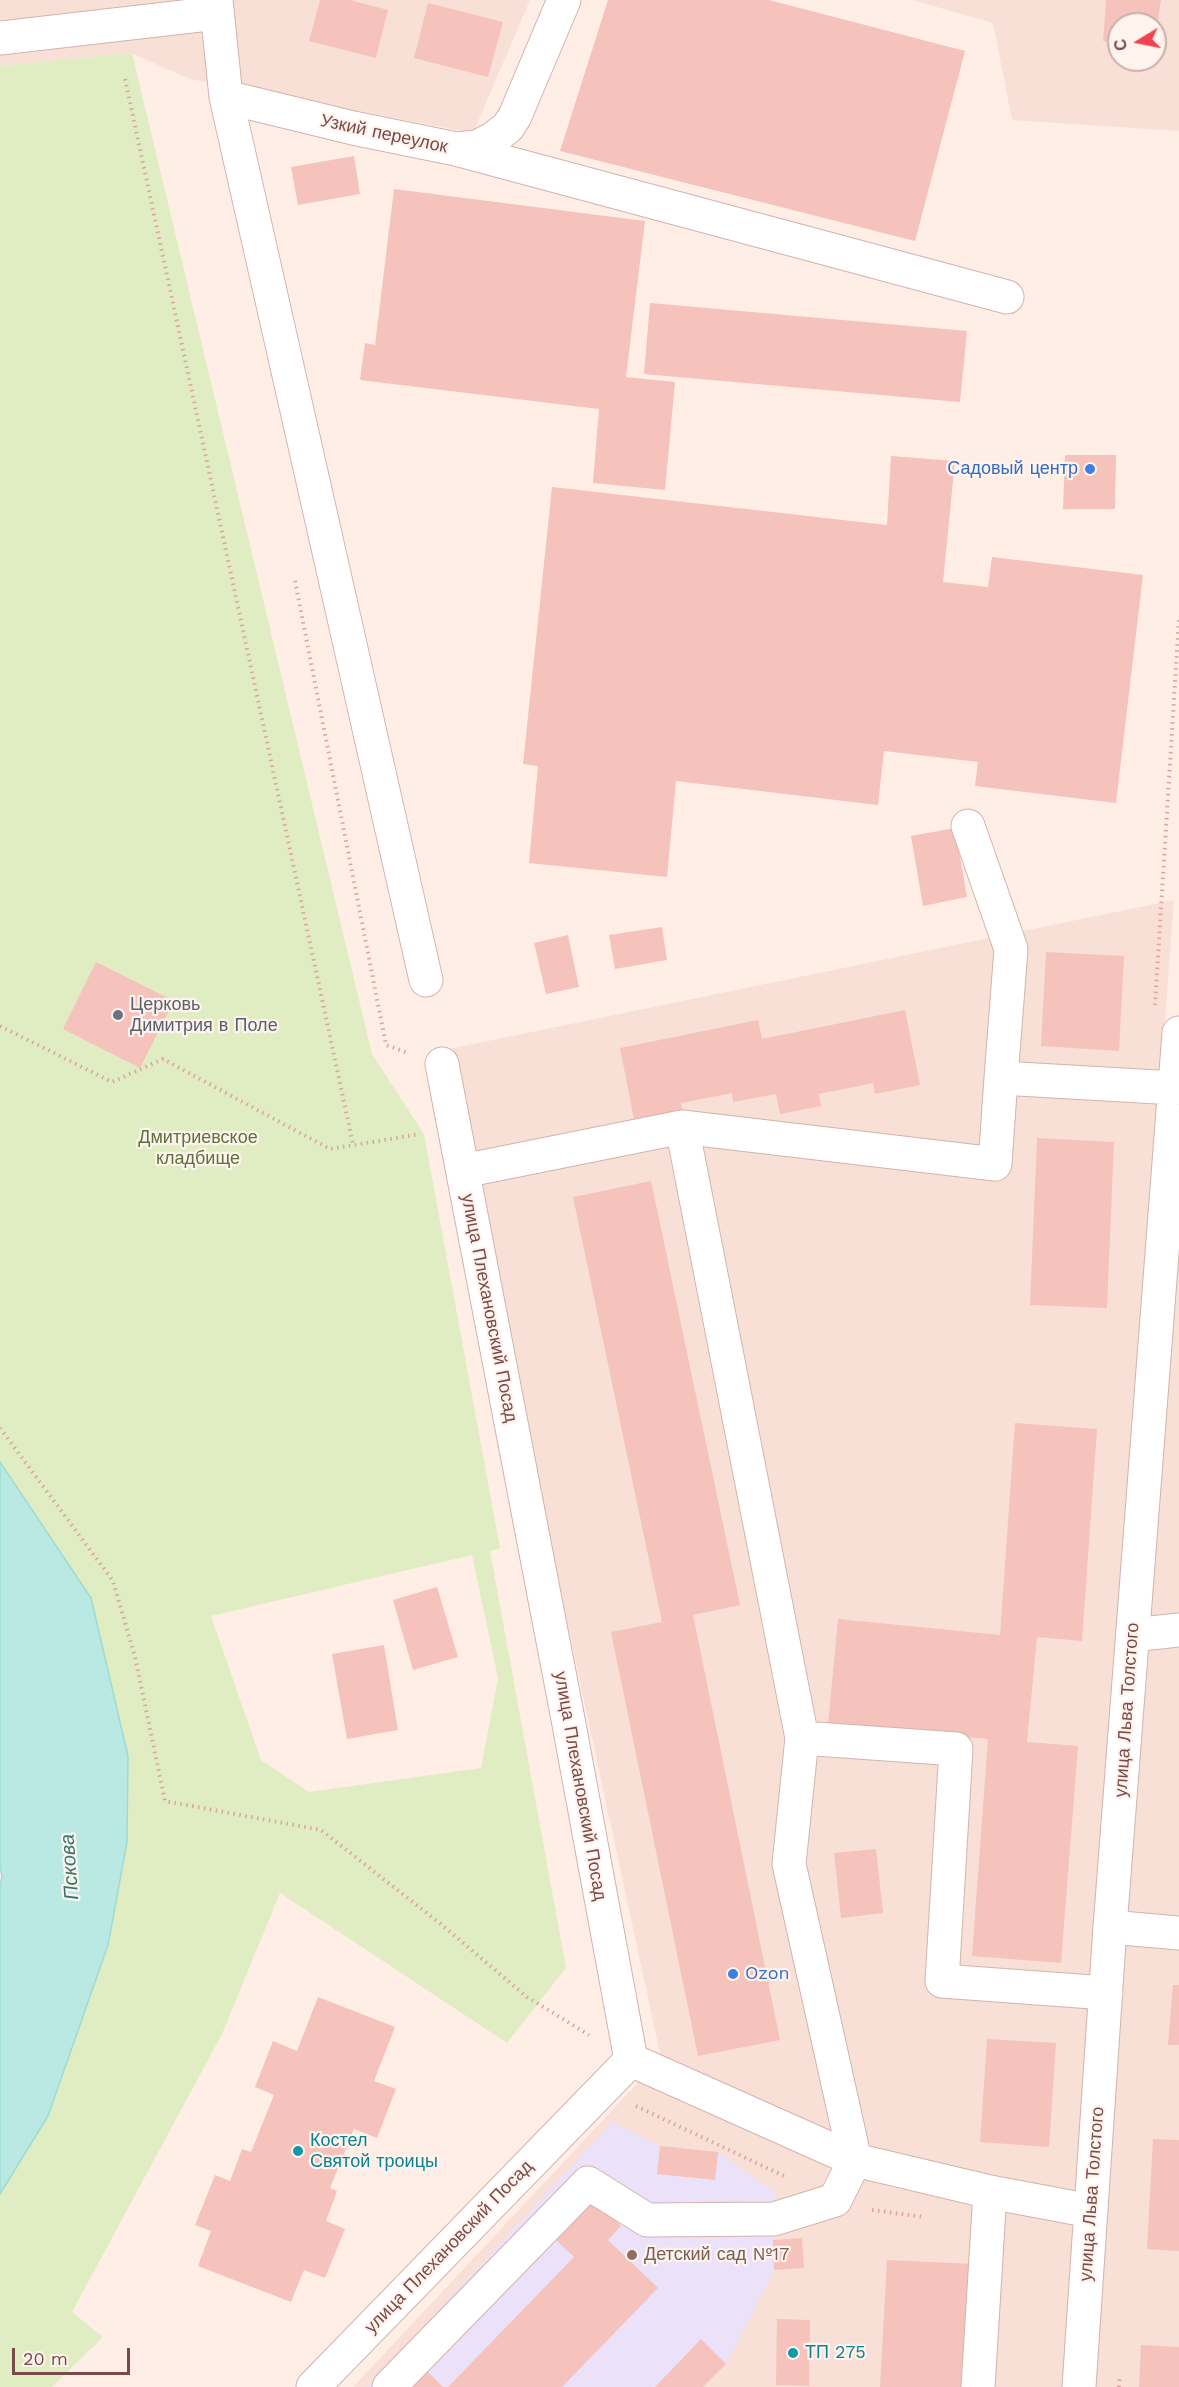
<!DOCTYPE html>
<meta charset="utf-8">
<style>
body{margin:0}
#map{position:relative;width:1179px;height:2387px;overflow:hidden;background:#feeee6;font-family:"Work Sans",sans-serif}
canvas{display:block}
.north{position:absolute;left:1107px;top:12px;width:60px;height:60px;box-sizing:border-box;background:#fff3ee;border:2px solid #c9b0ac;border-radius:50%;rotate:260deg;font-size:16px;font-weight:700;line-height:24px;text-align:center;color:#794b48}
.north::after{content:'';display:block;margin:auto;width:21px;height:27px;background:#f0434f;clip-path:polygon(50% 0,100% 100%,50% 72%,0 100%)}
.scale{position:absolute;left:12px;top:2348px;width:118px;height:27px;box-sizing:border-box;border:3px solid #794b48;border-top:0;padding-left:8px;font-size:18px;line-height:21px;white-space:nowrap;color:#794b48;-webkit-text-stroke:4px #fff3ee;paint-order:stroke}
</style>
<div id="map">
<canvas width="1179" height="2387"></canvas>
<div class="north">С</div>
<div class="scale">20 m</div>
</div>
<script>
const ctx = document.querySelector('canvas').getContext('2d');
ctx.lineJoin = 'round';
function paint(path, color) { ctx.fillStyle = color; ctx.fill(path, 'evenodd'); }
function strokePath(path, color, width, dash) { ctx.strokeStyle = color; ctx.lineWidth = width; ctx.lineCap = dash ? 'butt' : 'round'; ctx.setLineDash(dash || []); ctx.stroke(path); }
function write(font, color, halo, rows, align = 'center') {
  ctx.font = font + ' "Work Sans",sans-serif'; ctx.lineWidth = 4.5; ctx.setLineDash([]); ctx.textBaseline = 'middle'; ctx.strokeStyle = halo; ctx.fillStyle = color; for (const [text, x, y, turn = 0] of rows) {
    ctx.save(); ctx.translate(x, y); ctx.rotate((+turn || 0) * Math.PI / 180); ctx.textAlign = isNaN(turn) ? turn : align; if (halo) ctx.strokeText(text, 0, 0); ctx.fillText(text, 0, 0); ctx.restore();
  }
}
paint(new Path2D(`
 M0,0H530L473,133L190,79L131,53L0,66Z
 M912,0H1179V131L1012,120L993,23ZM1119,24H1155V60H1119Z
 M1174,900L1064,2387H353L661,2058L444,1050Z
 M1179,1193V2387H1082Z`), '#f8e0d7');
paint(new Path2D(`
 M612,2122L660,2146L718,2152L775,2193L773,2240L774,2270L726,2364L703,2387H368Z`), '#ebe2fa');
paint(new Path2D(`
 M132,53L372,1054L424,1134L500,1548L490,1551L566,1968L507,2043L280,1893L222,2034L72,2312L103,2337L52,2387H0V2194L48,2116L127,1842L128,1756L91,1598L0,1462V66ZM472,1555L498,1678L481,1768L309,1792L261,1760L211,1616Z`), '#e0edc3');
const water = new Path2D(`
 M0,1462L91,1598L128,1756L127,1842L108,1945L48,2116L0,2194V1886L2,1877L0,1865Z`);
paint(water, '#b9e9e2');
strokePath(water, '#9edcd3', 1.5);
paint(new Path2D(`
 M320,0H350L388,10L376,58L309,41Z
 M608,0H769L965,51L915,241L560,151Z
 M1106,0H1161L1156,32L1155,24H1119V43L1103,41Z
 M428,3L503,22L488,77L414,58Z
 M354,156L360,194L298,205L291,167Z
 M394,189L645,221L626,377L675,382L665,490L593,483L599,409L360,380L365,343L375,345Z
 M650,303L967,331L960,402L644,374Z
 M1065,455H1116L1115,509H1063Z
 M891,456L955,461L943,582L988,587L992,557L1143,575L1116,803L975,786L978,762L884,751L878,805L676,781L667,877L529,863L538,766L523,764L552,487L887,525Z
 M955,828L967,897L923,906L911,836Z
 M662,927L667,960L615,969L609,935Z
 M568,935L579,987L546,994L534,943Z
 M1046,952L1124,956L1119,1051L1041,1046Z
 M96,962L174,1001L140,1068L63,1029Z
 M905,1010L920,1085L875,1094L873,1083L819,1094L821,1106L780,1114L776,1094L733,1102L732,1093L681,1103L683,1114L635,1124L620,1048L758,1020L762,1039Z
 M1037,1138L1114,1142L1107,1308L1030,1305Z
 M651,1181L740,1605L693,1615L780,2040L698,2056L611,1632L662,1622L573,1197Z
 M1015,1423L1097,1429L1082,1641L1037,1637L1027,1742L1078,1746L1061,1963L972,1956L988,1739L828,1725L838,1619L1000,1635Z
 M437,1587L458,1657L413,1670L393,1600Z
 M384,1645L398,1730L347,1739L332,1654Z
 M876,1849L883,1913L841,1918L834,1853Z
 M1173,1985H1179V2045H1168Z
 M318,1997L395,2027L374,2081L396,2089L377,2138L354,2129L330,2188L337,2191L326,2221L345,2229L325,2278L304,2270L291,2302L198,2266L211,2231L195,2225L215,2175L230,2181L242,2149L251,2152L274,2095L255,2087L273,2041L297,2051Z
 M987,2039L1056,2043L1049,2147L980,2142Z
 M1153,2139L1179,2140V2251L1147,2249Z
 M660,2146L718,2152L715,2180L657,2174Z
 M594,2200L621,2226L608,2240L658,2288L562,2387H448L574,2257L555,2239Z
 M802,2238L804,2268L774,2270L773,2240Z
 M887,2260L972,2264L965,2387H880Z
 M777,2319L810,2320L809,2386L776,2385Z
 M701,2339L726,2364L703,2387H655Z
 M1141,2345L1179,2347V2387H1139Z
 M426,2370L443,2387H409Z`), '#f5c2bc');
const minor = new Path2D(`
 M216,0L226,97L426,980
 M0,38L217,13
 M226,97L353,128L456,149L477,147L494,138L508,127L515,116L564,0
 M456,149L1007,297
 M968,826L1011,949L1001,1078
 M442,1064L568,1719L631,2060
 M682,1127L995,1164L1001,1078L1175,1088
 M1133,1635L1179,1630
 M802,1738L956,1749L942,1981L1106,1993
 M1110,1927L1179,1933
 M631,2060L855,2160L990,2192L1091,2211
 M313,2387L631,2060
 M389,2387L588,2183L647,2220L774,2219L835,2200L855,2160L789,1864L802,1738L682,1127L463,1171
 M978,2387L990,2192
 M1079,2387L1110,1927L1179,1033`);
strokePath(minor, '#d3b3ad', 35);
strokePath(new Path2D(`
 M125,79L353,1144
 M295,581L386,1045L408,1053
 M1155,1005L1179,619
 M0,1026L112,1082L163,1059L330,1149L420,1134
 M0,1428L113,1581L135,1657L165,1801L321,1830L442,1925L527,1997L589,2035
 M636,2106L784,2176
 M872,2210L924,2217
 M1119,2387L1120,2376`), '#dba49e', 4, [1.5, 4.5]);
strokePath(minor, '#fff', 33);
for (const [x, y, r, color] of [
 [1090,469,6,"#3f7fe0"],
 [118,1015,6,"#6b7280"],
 [733,1974,6,"#3f7fe0"],
 [298,2151,6,"#0f9aa8"],
 [632,2255,6,"#8d6e63"],
 [793,2353,6,"#0f9aa8"]
]) { const dot = new Path2D(); dot.arc(x, y, r, 0, 2 * Math.PI); ctx.fillStyle = color; ctx.fill(dot); strokePath(dot, '#fff3ee', 2); }
write('18px', '#794b48', '#fff3ee', [
 ["Узкий переулок",384,134,12],
 ["улица Плехановский Посад",489,1308,79],
 ["улица Льва Толстого",1127,1710,-86],
 ["улица Плехановский Посад",580,1786,80],
 ["улица Льва Толстого",1092,2194,-86],
 ["улица Плехановский Посад",449,2247,-46]
]);
write('18px', '#366cbe', '#fff3ee', [
 ["Садовый центр",1078,469],
 ["Ozon",745,1974,"left"]
], 'right');
write('18px', '#5b616d', '#fff3ee', [
 ["Церковь",130,1005],
 ["Димитрия в Поле",130,1026]
], 'left');
write('18px', '#5c733a', '#fff3ee', [
 ["Дмитриевское",198,1138],
 ["кладбище",198,1159]
]);
write('18px', '#0d838f', '#fff3ee', [
 ["Костел",310,2141],
 ["Святой троицы",310,2162],
 ["ТП 275",805,2353]
], 'left');
write('18px', '#785e54', '#fff3ee', [
 ["Детский сад №17",644,2255]
], 'left');
write('italic 20px', '#387870', '#fff3ee', [
 ["Пскова",70,1867,-94]
]);
</script>
